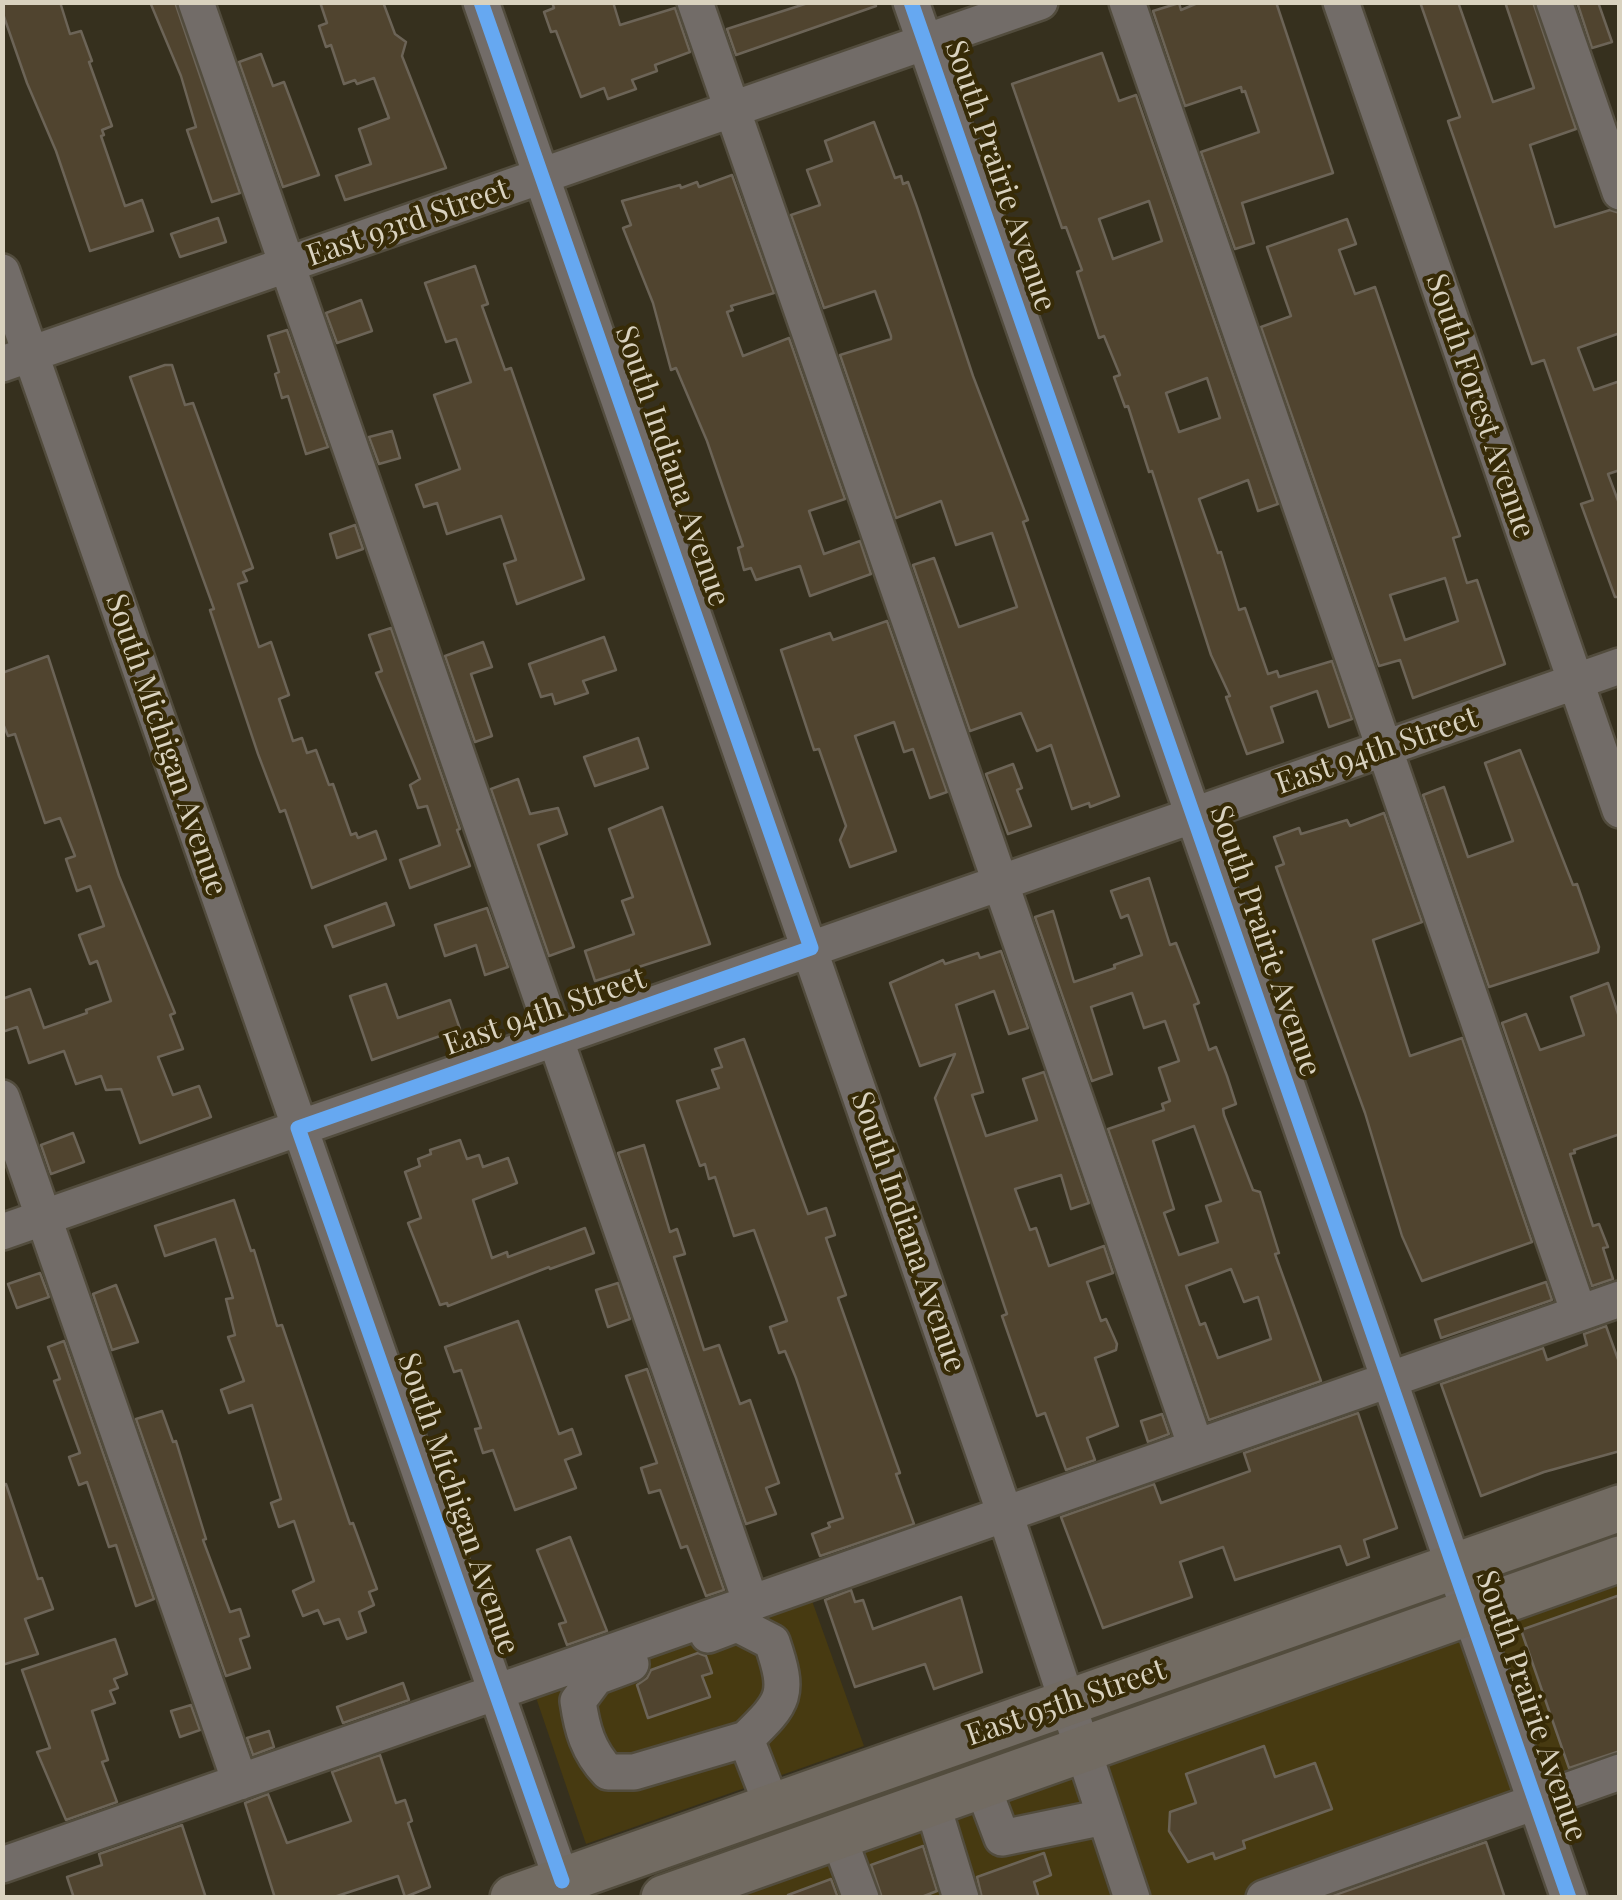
<!DOCTYPE html>
<style>
body{margin:0}
#map{position:relative;width:1622px;height:1900px;overflow:hidden;background:#36301e;font-family:"Playfair Display",serif}
canvas{display:block}
.frame{position:absolute;inset:0;border:5px solid #d9d2bf;pointer-events:none}
</style>
<div id="map">
<canvas width="1622" height="1900"></canvas>
<div class="frame"></div>
</div>
<script>
const ctx = document.querySelector('canvas').getContext('2d');
ctx.lineJoin = 'round';
function paint(path, color) { ctx.fillStyle = color; ctx.fill(path, 'evenodd'); }
function strokePath(path, color, width, dash) { ctx.strokeStyle = color; ctx.lineWidth = width; ctx.lineCap = dash ? 'butt' : 'round'; ctx.setLineDash(dash || []); ctx.stroke(path); }
function write(font, color, halo, rows, align = 'center') {
  ctx.font = font + ' "Playfair Display",serif'; ctx.lineWidth = 8; ctx.setLineDash([]); ctx.textBaseline = 'middle'; ctx.strokeStyle = halo; ctx.fillStyle = color; for (const [text, x, y, turn = 0] of rows) {
    ctx.save(); ctx.translate(x, y); ctx.rotate((+turn || 0) * Math.PI / 180); ctx.textAlign = isNaN(turn) ? turn : align; if (halo) ctx.strokeText(text, 0, 0); ctx.fillText(text, 0, 0); ctx.restore();
  }
}
paint(new Path2D(`
 M1619,1583V1776L1274,1897L720,1898Z
 M806,1584L864,1746L586,1844L530,1680Z`), '#473a11');
const building = new Path2D(`
 M2,2H60L70,34L81,31L92,61L89,62L112,126L102,130L104,135L101,136L125,206L142,200L153,231L90,251L56,151L27,83L2,11Z
 M150,2H175L240,193L212,202L187,130L196,127L181,76Z
 M320,2H383L395,34L406,42L402,56L446,168L345,200L336,176L371,164L359,129L389,118L374,78L357,84L355,80L344,84L331,45L326,47L319,26L327,23Z
 M552,2H613L620,25L675,8L690,52L655,65L657,71L632,80L636,89L608,99L604,88L581,97L556,31L551,32L544,12L554,8Z
 M811,2H875L876,6L736,55L727,29Z
 M1200,2H1276L1333,173L1242,203L1254,243L1235,249L1201,152L1259,132L1245,91L1242,92L1241,87L1185,106L1153,11L1179,3L1181,10Z
 M1420,2H1458L1493,102L1534,88L1505,2H1533L1576,129L1530,145L1555,227L1610,210L1620,213V333L1578,348L1594,390L1620,381V470L1608,474L1620,506V597H1615L1581,504L1593,500L1544,360L1532,364L1448,121L1460,117Z
 M1577,2H1598L1612,42L1592,48Z
 M1102,53L1119,101L1136,95L1278,504L1258,511L1248,480L1199,499L1218,553L1221,552L1239,610L1245,608L1268,674L1277,671L1279,677L1332,661L1352,719L1329,727L1317,691L1271,707L1283,742L1247,754L1226,697L1230,696L1211,655L1152,471L1149,472L1128,406L1125,407L1114,377L1120,375L1104,336L1099,338L1077,272L1082,270L1066,227L1062,228L1012,84ZM1149,201L1162,241L1113,259L1099,219ZM1207,378L1220,418L1179,432L1166,393Z
 M261,54L273,86L284,82L319,175L283,187L239,62Z
 M874,122L895,178L901,176L903,184L908,182L917,207L973,376L1028,520L1023,522L1119,796L1090,807L1089,803L1072,809L1051,745L1037,751L1021,713L970,731L913,565L934,558L959,627L1017,607L992,533L956,545L941,501L896,518L840,355L891,339V336L875,291L824,308L791,215L820,205L807,170L832,161L825,141Z
 M732,175L774,293L731,306L733,310L727,312L743,356L789,338L845,499L809,511L824,554L860,541L871,574L810,596L800,566L756,580L751,568L744,570L738,548L743,546L707,441L676,368L671,370L653,303L623,228L631,225L622,201L680,185L681,188L697,182L699,187Z
 M218,218L226,242L180,257L171,234Z
 M1347,219L1356,244L1339,250L1355,294L1375,287L1460,536L1453,538L1467,583L1477,580L1505,664L1413,698L1400,660L1379,666L1261,327L1291,316L1267,247ZM1445,578L1458,621L1405,640L1390,595Z
 M475,266L488,304L482,306L505,370L511,368L584,579L517,604L504,564L516,560L501,516L447,534L437,503L424,507L416,485L460,469L434,395L471,382L456,339L446,342L425,283Z
 M361,300L372,331L337,343L326,313Z
 M287,330L328,447L306,454L288,396L282,398L275,374L279,372L268,336Z
 M165,365H172L185,405L193,403L253,568L243,572L247,581L238,584L259,647L271,642L289,695L279,699L293,741L302,738L307,753L316,750L329,785L333,784L351,835L356,833L358,838L376,831L386,859L312,888L285,810L280,812L258,754L210,610L214,609L130,377Z
 M392,431L400,458L379,464L369,437Z
 M355,525L363,549L337,558L330,534Z
 M887,621L947,792L930,798L913,749L904,752L894,722L855,736L896,851L850,867L840,840L846,826L819,749L814,750L781,650L830,633L833,640Z
 M391,628L460,829L457,830L470,866L410,888L400,860L440,845L427,806L418,808L410,785L420,779L376,673L382,671L369,635Z
 M604,637L616,670L583,681L588,693L555,704L552,694L541,697L529,664Z
 M483,642L492,667L471,674L492,736L475,742L445,656Z
 M48,656L119,876L175,1013L170,1015L183,1049L158,1057L173,1095L199,1086L211,1117L140,1143L121,1089L106,1090L101,1076L76,1084L64,1051L29,1063L17,1027L2,1032V999L30,989L44,1028L87,1013L86,1010L111,1001L97,961L90,964L79,935L104,926L90,886L77,891L66,859L75,856L60,818L45,823L15,734L8,736L2,721V673Z
 M638,738L648,768L595,786L584,757Z
 M1520,750L1573,885L1577,884L1599,947L1598,952L1489,987L1423,795L1444,787L1468,857L1513,841L1485,763Z
 M1013,764L1022,788L1017,790L1031,826L1008,834L986,774Z
 M518,779L530,814L558,808L567,834L538,845L574,947L549,956L491,789Z
 M662,807L710,944L595,981L585,951L634,934L622,901L633,897L609,829Z
 M1384,813L1422,922L1373,940L1410,1056L1462,1038L1532,1242L1422,1281L1402,1236L1365,1113L1276,867L1284,864L1274,837L1299,828L1301,834L1347,820L1350,826Z
 M1149,878L1170,945L1176,943L1199,1003L1194,1005L1209,1050L1216,1047L1227,1076L1236,1104L1223,1109L1224,1115L1253,1190L1260,1192L1279,1253L1275,1254L1321,1381L1209,1420L1108,1129L1164,1110L1162,1104L1170,1101L1159,1068L1179,1061L1165,1021L1144,1028L1132,993L1091,1007L1112,1074L1092,1081L1035,917L1053,911L1074,982L1115,968L1114,965L1142,955L1128,915L1121,918L1111,891ZM1194,1126L1221,1201L1206,1206L1218,1242L1179,1255L1164,1213L1174,1209L1153,1141ZM1231,1269L1244,1302L1258,1297L1271,1339L1218,1358L1205,1323L1200,1325L1186,1286Z
 M386,903L394,925L333,947L325,926Z
 M487,908L508,967L485,975L476,945L445,956L435,925Z
 M1001,951L1028,1028L1009,1034L994,991L956,1005L983,1092L972,1095L986,1136L1037,1120L1023,1079L1044,1072L1089,1203L1071,1209L1061,1175L1015,1189L1030,1230L1036,1228L1049,1266L1104,1246L1113,1273L1087,1282L1101,1321L1106,1319L1117,1344L1116,1350L1095,1358L1118,1426L1087,1438L1095,1460L1066,1470L1045,1413L1037,1416L1002,1316L1007,1314L935,1098L955,1054L920,1066L890,983L943,960L945,964L978,953L980,958Z
 M1608,983L1620,1020V1134L1574,1150L1575,1153L1570,1154L1593,1226L1599,1224L1608,1247L1603,1248L1613,1279L1592,1286L1502,1023L1526,1014L1540,1050L1584,1035L1571,997Z
 M386,984L398,1018L450,1000L460,1029L372,1060L350,996Z
 M744,1039L808,1214L826,1208L835,1235L826,1238L846,1295L838,1298L900,1473L896,1474L914,1524L820,1556L812,1534L830,1527L828,1523L843,1518L796,1378L785,1351L779,1353L770,1327L787,1321L754,1230L734,1236L715,1177L709,1179L705,1164L700,1166L677,1101L719,1088L712,1070L722,1067L715,1049Z
 M73,1133L84,1162L51,1174L41,1145Z
 M460,1140L467,1159L479,1155L483,1167L508,1158L517,1183L473,1200L492,1258L507,1252L508,1257L585,1228L594,1253L550,1269L549,1267L448,1306L447,1303L440,1305L408,1223L421,1218L405,1172L420,1166L418,1159L431,1154L430,1150Z
 M644,1145L670,1232L677,1229L685,1254L674,1257L704,1350L719,1345L740,1404L750,1400L779,1483L766,1488L776,1514L746,1524L618,1153Z
 M234,1200L251,1251L254,1250L277,1326L282,1325L350,1524L353,1523L377,1589L369,1592L374,1605L359,1612L366,1632L347,1639L339,1619L324,1624L318,1610L303,1616L293,1591L314,1581L294,1521L279,1527L271,1503L281,1499L252,1405L229,1413L221,1390L244,1381L228,1337L235,1335L226,1299L233,1298L215,1239L165,1256L155,1226Z
 M40,1273L49,1297L17,1308L8,1284Z
 M1546,1282L1552,1300L1441,1338L1435,1320Z
 M618,1283L630,1319L608,1327L596,1290Z
 M116,1285L138,1342L112,1350L93,1294Z
 M518,1321L559,1434L572,1429L581,1454L565,1460L576,1488L515,1510L493,1450L483,1453L475,1429L481,1428L461,1370L454,1372L445,1347Z
 M1606,1326L1620,1365V1451L1544,1472L1481,1496L1441,1384L1543,1348L1547,1360L1587,1345L1584,1334Z
 M64,1341L154,1599L136,1606L116,1545L109,1547L87,1482L79,1485L69,1457L80,1453L54,1381L60,1379L48,1347Z
 M647,1369L724,1590L706,1596L687,1546L681,1548L660,1490L649,1493L641,1468L657,1463L626,1376Z
 M162,1411L173,1442L176,1441L206,1539L203,1540L230,1612L240,1609L249,1636L240,1639L250,1668L226,1676L136,1419Z
 M1358,1413L1397,1528L1364,1540L1369,1557L1347,1565L1340,1546L1235,1580L1223,1547L1180,1562L1192,1597L1103,1628L1061,1517L1154,1484L1161,1503L1250,1471L1244,1453Z
 M1162,1414L1169,1434L1148,1442L1141,1421Z
 M6,1484L38,1579L42,1578L53,1609L25,1619L38,1654L2,1665V1485Z
 M570,1537L607,1631L567,1645L559,1624L566,1622L537,1550Z
 M851,1590L855,1602L863,1600L873,1629L961,1597L982,1672L934,1689L925,1664L855,1687L825,1600Z
 M1620,1595V1751L1569,1768L1521,1630Z
 M115,1639L127,1674L114,1679L118,1688L110,1691L115,1703L92,1711L108,1760L102,1762L117,1802L66,1820L37,1752L50,1748L22,1670Z
 M698,1653L706,1656L712,1673L702,1676L710,1697L648,1718L637,1685L647,1678L651,1670Z
 M403,1683L409,1700L343,1723L337,1707Z
 M191,1705L200,1730L180,1737L171,1711Z
 M269,1731L274,1747L253,1755L247,1738Z
 M1264,1746L1275,1777L1315,1763L1332,1809L1243,1841L1245,1848L1215,1859L1213,1853L1188,1862L1169,1831L1170,1812L1196,1803L1186,1774Z
 M380,1755L396,1803L405,1800L412,1821L408,1823L430,1887L405,1897L398,1876L331,1898H275L245,1803L268,1794L287,1843L349,1822L351,1821L332,1772Z
 M182,1825L206,1898H74L67,1877L102,1865L99,1854Z
 M1486,1842L1505,1898H1333L1332,1896Z
 M923,1846L937,1891L919,1898H882L871,1865Z
 M1044,1853L1051,1875L1034,1882L1039,1898H982L977,1877Z
 M831,1879L838,1898H789L788,1895Z`);
paint(building, '#50442f');
strokePath(building, '#6c6457', 2.5);
const minor = new Path2D(`
 M196,2L751,1603
 M481,2L1005,1514L1132,1898
 M695,2L1196,1447
 M911,2L1569,1898
 M1127,2L1579,1313
 M1341,2L1620,810
 M1554,2L1620,192
 M2,272L562,1881
 M2,364L1040,2
 M2,1098L240,1782
 M2,1232L1620,666
 M708,1635L737,1624L772,1642C790,1695 785,1701 746,1739L772,1806
 M631,1664L596,1677L578,1701C582,1729 588,1751 608,1772H634L746,1739
 M982,1785L1002,1838L1104,1817
 M932,1803L961,1898
 M838,1836L861,1898
 M2,1865L1620,1299
 M1264,1898L1620,1772`);
const major = new Path2D(`
 M513,1898L1620,1508
 M664,1898L1620,1559`);
strokePath(minor, '#524c3d', 40);
strokePath(major, '#524c3d', 50);
strokePath(minor, '#726c68', 35);
strokePath(major, '#726b62', 45);
strokePath(new Path2D(`
 M481,2L811,948L298,1128L562,1881
 M911,2L1569,1898`), '#66a8f1', 15);
write('30px', '#d9d2bf', '#372b07', [
 ["South Prairie Avenue",1000,176,71],
 ["East 93rd Street",408,223,-19],
 ["South Forest Avenue",1480,406,71],
 ["South Indiana Avenue",672,466,71],
 ["South Michigan Avenue",166,745,71],
 ["East 94th Street",1377,751,-19],
 ["South Prairie Avenue",1265,941,71],
 ["East 94th Street",545,1012,-19],
 ["South Indiana Avenue",908,1232,71],
 ["South Michigan Avenue",458,1504,71],
 ["East 95th Street",1066,1703,-19],
 ["South Prairie Avenue",1531,1706,71]
]);
</script>
